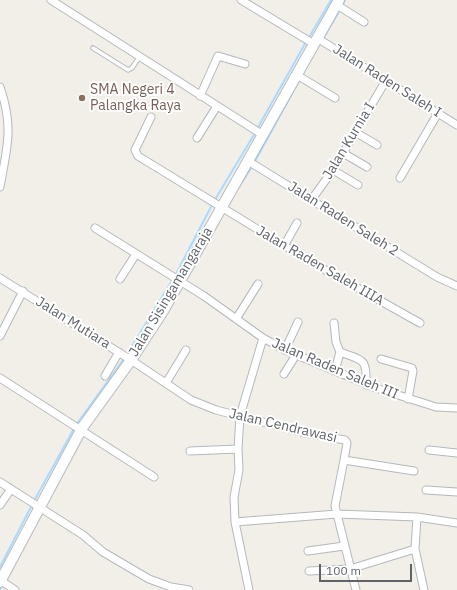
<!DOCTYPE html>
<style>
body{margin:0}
#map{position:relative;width:457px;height:590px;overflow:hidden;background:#f1efe8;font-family:"IBM Plex Sans",sans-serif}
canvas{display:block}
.scale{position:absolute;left:319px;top:564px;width:93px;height:18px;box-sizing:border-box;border:2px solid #5f6368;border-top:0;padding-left:5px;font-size:12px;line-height:14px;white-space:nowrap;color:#5f6368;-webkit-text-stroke:3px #fff;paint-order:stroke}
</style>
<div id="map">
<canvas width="457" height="590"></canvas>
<div class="scale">100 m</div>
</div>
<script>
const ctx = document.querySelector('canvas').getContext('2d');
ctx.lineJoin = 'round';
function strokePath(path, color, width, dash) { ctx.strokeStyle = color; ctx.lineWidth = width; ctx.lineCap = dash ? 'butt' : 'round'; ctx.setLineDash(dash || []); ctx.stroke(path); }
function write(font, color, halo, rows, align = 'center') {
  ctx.font = font + ' "IBM Plex Sans",sans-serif'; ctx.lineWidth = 4; ctx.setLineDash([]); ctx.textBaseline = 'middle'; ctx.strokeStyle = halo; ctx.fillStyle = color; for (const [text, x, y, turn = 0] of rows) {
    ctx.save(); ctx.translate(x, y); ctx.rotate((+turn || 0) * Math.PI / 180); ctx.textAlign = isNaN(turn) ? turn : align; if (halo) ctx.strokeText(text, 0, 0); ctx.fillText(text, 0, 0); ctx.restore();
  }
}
strokePath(new Path2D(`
 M342,6L345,0
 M308,39L331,0
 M323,39L340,10
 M257,129L306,42
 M239,187L253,165L300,79
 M175,276L213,203L255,133
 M34,501L76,425L126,356L173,279
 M0,567L32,505
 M0,590L2,585`), '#aadaff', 2);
const lane = new Path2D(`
 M93,48L128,70L132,68L140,56`);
const street = new Path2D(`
 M51,0L263,135
 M241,0L314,44
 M337,5L364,22
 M317,38L457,125
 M297,75L335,98
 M0,87C14,128 7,147 0,187
 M200,96L218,56L245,64
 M151,117L135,150L138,156L311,262L420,323
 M355,132L377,145
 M197,138L217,106
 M343,153L367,167
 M248,161L437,277L457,286
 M333,170L358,185
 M400,178L438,113
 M312,199L333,170L385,82
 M95,228L204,296L263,338L285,350L376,388L436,407L457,408
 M284,246L297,223
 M0,278L131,360L191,400L216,410L305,433L345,440L347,443L344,460
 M120,279L136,254
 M236,319L258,284
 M334,323L336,342L340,352
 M0,336L23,291
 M285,350L298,322
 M381,359L412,368L413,371L408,399
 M335,371L340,352C363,361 367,357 366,385
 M284,374L296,355
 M105,376L119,352
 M0,378L154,477
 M166,383L186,350
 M429,450L457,453
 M190,451L238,449
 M0,482L83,535L103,552L149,579L171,587L189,590
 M426,490L457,492
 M0,505L11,489
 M417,517L415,549L424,590
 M235,522L337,514L417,517L457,523
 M308,551L344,546
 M309,571L350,569L415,549
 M0,580L15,590
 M249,590L235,522L234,497L239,470L238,449L240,416L263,338
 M356,590L335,506L344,460L414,471`);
const secondary = new Path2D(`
 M0,582L82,428L131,360L163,311L339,0`);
strokePath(lane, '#b5b8bc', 5.5);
strokePath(street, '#b5b8bc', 9);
strokePath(secondary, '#b6babf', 12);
strokePath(lane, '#fff', 3.5);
strokePath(street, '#fff', 7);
strokePath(secondary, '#fff', 10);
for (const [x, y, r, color] of [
 [82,98,4,"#8d6e63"]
]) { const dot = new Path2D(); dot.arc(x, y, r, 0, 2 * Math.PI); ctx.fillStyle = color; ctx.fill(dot); strokePath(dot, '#fff', 1.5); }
write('14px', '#5f6368', '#fff', [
 ["Jalan Raden Saleh I",387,81,32],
 ["Jalan Kurnia I",349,141,-59],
 ["Jalan Raden Saleh 2",343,219,32],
 ["Jalan Raden Saleh IIIA",320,266,30],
 ["Jalan Sisingamangaraja",171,292,-59],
 ["Jalan Mutiara",73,323,32],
 ["Jalan Raden Saleh III",335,369,23],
 ["Jalan Cendrawasi",283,426,13]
]);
write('14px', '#785e54', '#fff', [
 ["SMA Negeri 4",90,90],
 ["Palangka Raya",90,106]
], 'left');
</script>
